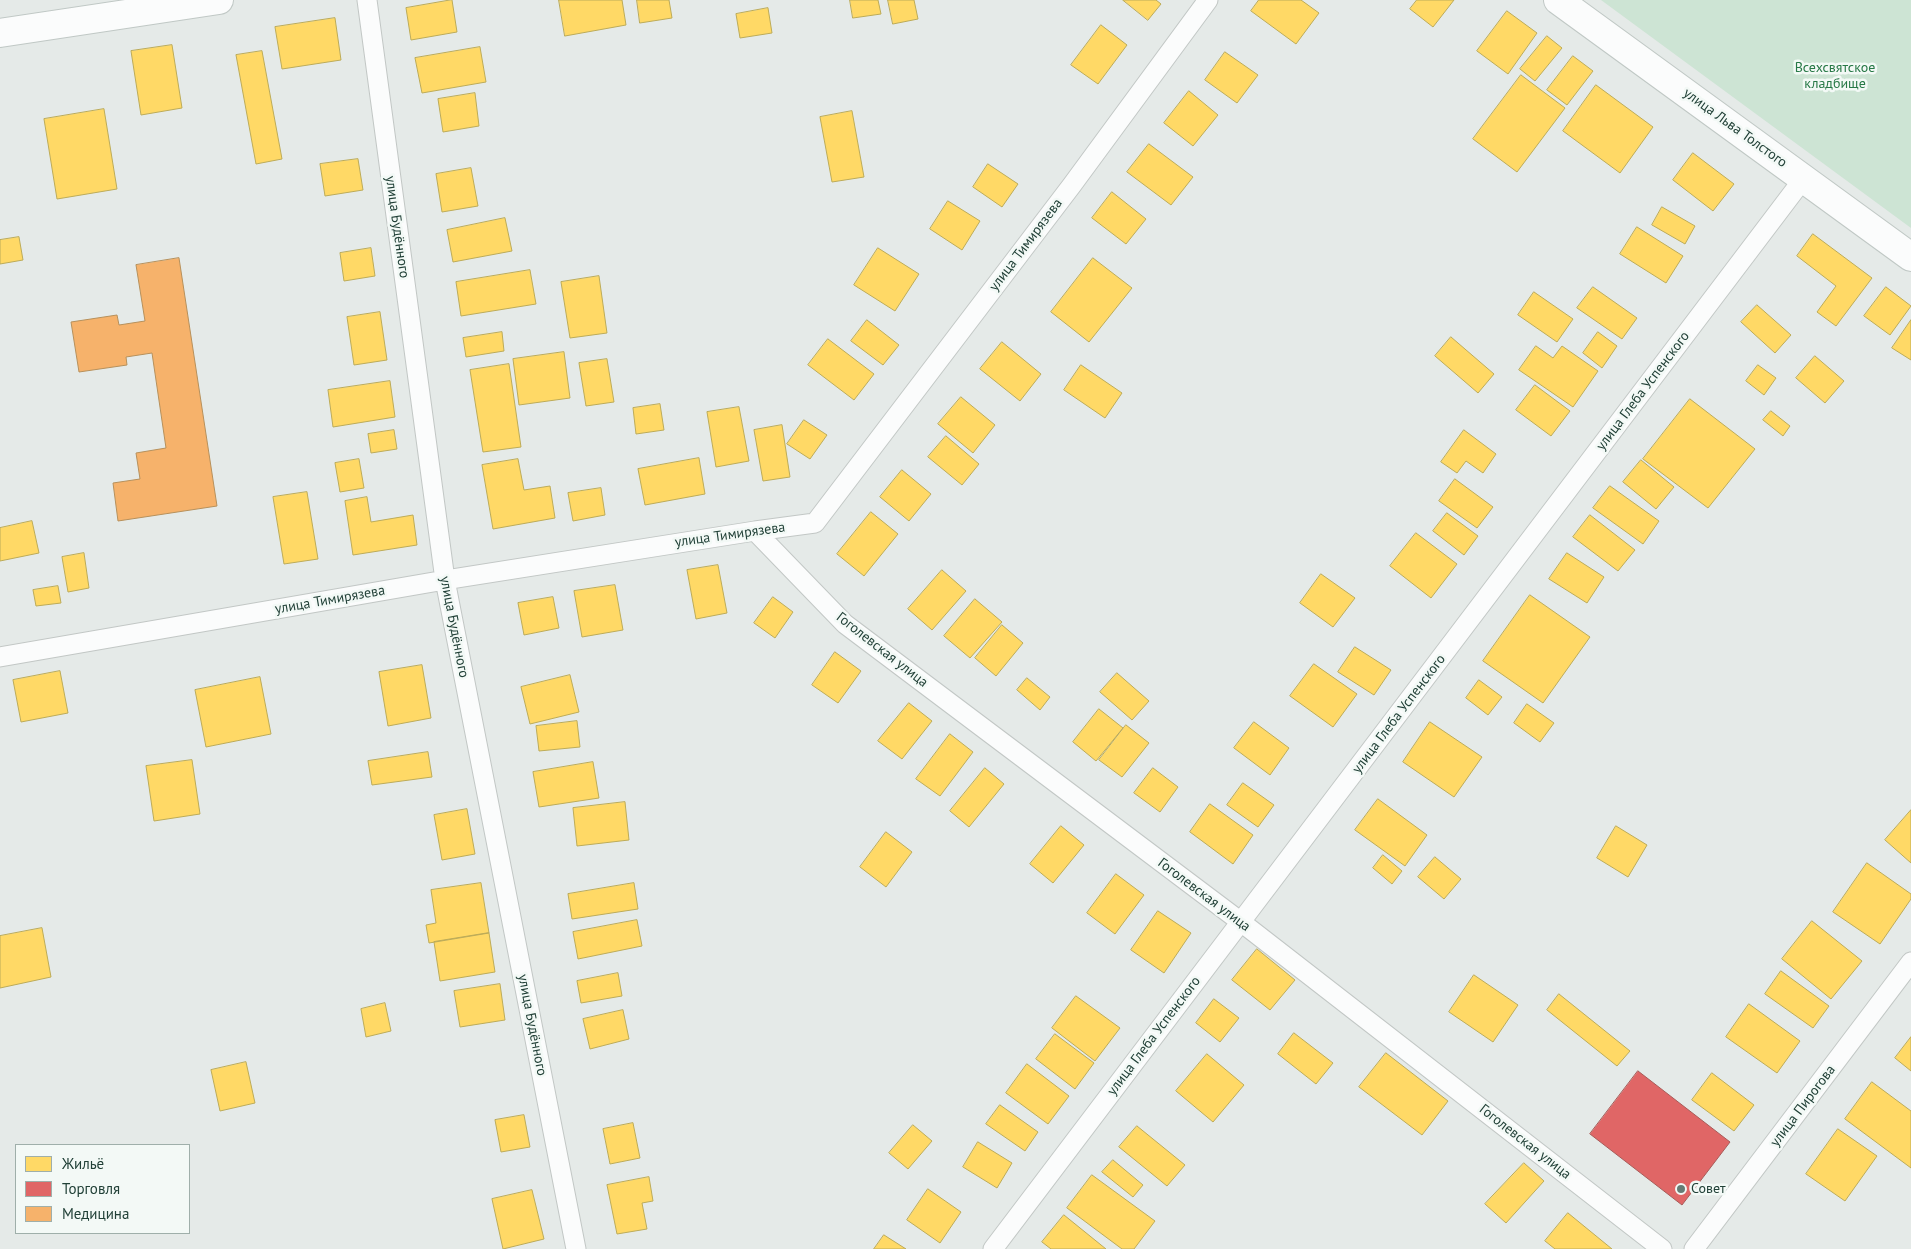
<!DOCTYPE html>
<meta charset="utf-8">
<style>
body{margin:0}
#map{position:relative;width:1911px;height:1249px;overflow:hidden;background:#e5eae8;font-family:"PT Sans",sans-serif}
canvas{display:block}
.legend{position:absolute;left:15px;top:1144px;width:175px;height:90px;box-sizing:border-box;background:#f3f9f6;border:1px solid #9fafaa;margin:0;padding:6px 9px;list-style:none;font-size:15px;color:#214037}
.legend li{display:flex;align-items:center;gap:10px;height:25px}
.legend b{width:25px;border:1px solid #9fafaa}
</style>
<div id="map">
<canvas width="1911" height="1249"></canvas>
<ul class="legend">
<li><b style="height:14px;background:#ffd966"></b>Жильё</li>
<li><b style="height:14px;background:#e06666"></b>Торговля</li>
<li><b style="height:14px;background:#f6b26b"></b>Медицина</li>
</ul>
</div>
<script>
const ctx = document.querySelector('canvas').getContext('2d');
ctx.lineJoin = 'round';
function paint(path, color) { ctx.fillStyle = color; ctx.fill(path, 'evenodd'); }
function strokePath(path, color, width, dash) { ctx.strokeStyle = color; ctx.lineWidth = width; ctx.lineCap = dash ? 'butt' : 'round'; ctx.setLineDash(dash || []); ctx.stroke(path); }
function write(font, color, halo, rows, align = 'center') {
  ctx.font = font + ' "PT Sans",sans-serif'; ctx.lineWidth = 5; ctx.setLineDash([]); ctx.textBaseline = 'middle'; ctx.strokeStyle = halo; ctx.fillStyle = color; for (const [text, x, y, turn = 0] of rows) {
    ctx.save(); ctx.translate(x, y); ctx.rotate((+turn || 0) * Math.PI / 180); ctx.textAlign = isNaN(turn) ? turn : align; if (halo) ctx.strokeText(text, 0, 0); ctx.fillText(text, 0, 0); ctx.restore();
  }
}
paint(new Path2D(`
 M1601,0H1911V228Z`), '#cde4d4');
const homes = new Path2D(`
 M452,0L457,32L411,40L406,8Z
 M559,0H622L626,25L565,36Z
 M637,0H669L672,18L640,23Z
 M850,0H878L881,14L853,18Z
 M888,0H914L918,19L893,24Z
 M1123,0H1156L1161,4L1148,20Z
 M1259,0H1301L1319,13L1296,44L1251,11Z
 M1417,0H1454L1433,27L1410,9Z
 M768,8L772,33L740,38L736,14Z
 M1507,11L1537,33L1508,74L1477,51Z
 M335,18L341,60L282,69L275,27Z
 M1101,25L1127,45L1098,84L1071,65Z
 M1547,36L1562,48L1535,81L1520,69Z
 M172,45L182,108L141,115L131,51Z
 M480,47L486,82L422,93L415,58Z
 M262,51L282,159L256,164L236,55Z
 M1225,52L1258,75L1237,103L1205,80Z
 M1573,56L1593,71L1567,105L1547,90Z
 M1521,75L1565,108L1517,172L1473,139Z
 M1596,85L1653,127L1620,173L1563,131Z
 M1189,91L1218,115L1193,146L1164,123Z
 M475,93L479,126L443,132L438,99Z
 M104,109L117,189L57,199L44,119Z
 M852,111L864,177L832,182L820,117Z
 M1149,144L1193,177L1171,205L1127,172Z
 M1693,153L1734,184L1713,211L1673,180Z
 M358,159L363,190L325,196L320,164Z
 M988,164L1018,184L1002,207L973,187Z
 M471,168L478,206L442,212L436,174Z
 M1112,192L1146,219L1126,244L1092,218Z
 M948,201L980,221L962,250L930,229Z
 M1662,207L1695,226L1685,244L1652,225Z
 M505,218L512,251L453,262L447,230Z
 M1637,227L1683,256L1666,283L1620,254Z
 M1813,234L1872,278L1836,326L1817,312L1836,286L1797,256Z
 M19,237L23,260L0,264V240Z
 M371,248L375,276L344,281L340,253Z
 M878,248L919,274L895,311L854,285Z
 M1093,258L1132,288L1089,342L1051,312Z
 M530,270L536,304L461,316L456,282Z
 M599,276L607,333L570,338L561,282Z
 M1593,287L1637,318L1622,339L1577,308Z
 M1886,287L1911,306L1890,335L1864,316Z
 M1534,292L1573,319L1557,342L1518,315Z
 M1757,305L1791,335L1775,353L1741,322Z
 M380,312L387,360L354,365L347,317Z
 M867,320L899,345L883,365L851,341Z
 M1911,320V360L1892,348Z
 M502,332L504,351L466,357L463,338Z
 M1598,332L1617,346L1602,368L1583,353Z
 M1451,337L1494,374L1478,393L1435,356Z
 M828,339L874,374L854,400L808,365Z
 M1002,342L1041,374L1020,401L980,369Z
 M1536,346L1553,358L1562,346L1598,371L1573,407L1519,370Z
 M564,352L570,398L519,405L513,359Z
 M1815,356L1844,381L1825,403L1796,378Z
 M607,359L614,402L586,406L579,363Z
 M509,364L521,447L483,452L470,370Z
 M1081,365L1122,393L1105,418L1064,390Z
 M1758,365L1776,378L1764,395L1746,381Z
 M390,381L395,417L333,427L328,390Z
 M1535,385L1570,411L1551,436L1516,410Z
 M961,397L995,425L973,453L938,424Z
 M1690,399L1755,449L1708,508L1643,459Z
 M660,404L664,430L636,434L633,408Z
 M739,407L749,461L716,467L707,412Z
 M1771,411L1790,426L1783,436L1763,420Z
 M804,420L827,435L810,459L787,444Z
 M782,425L790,477L763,481L754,430Z
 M394,430L397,449L371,453L368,434Z
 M1464,430L1496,454L1483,473L1466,461L1457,473L1441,462Z
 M946,436L979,464L962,485L928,457Z
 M699,458L705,494L645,505L638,469Z
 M359,459L364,488L340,492L335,463Z
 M518,459L524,490L550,486L555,518L493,529L482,465Z
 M1641,460L1674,487L1656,509L1623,482Z
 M902,470L931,494L909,521L880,497Z
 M1455,479L1493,507L1477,528L1439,501Z
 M1610,486L1659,521L1643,544L1593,508Z
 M601,488L605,515L573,521L568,493Z
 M307,492L318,559L284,564L273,497Z
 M367,497L371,522L413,515L417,545L353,555L345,501Z
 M871,512L898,534L864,576L837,554Z
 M1447,513L1478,536L1464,555L1433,531Z
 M1590,515L1635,550L1618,571L1573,537Z
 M32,521L39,553L0,561V528Z
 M1416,533L1457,564L1431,598L1390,566Z
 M84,553L89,588L68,592L62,557Z
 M1567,553L1604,577L1587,603L1549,579Z
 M718,565L727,613L696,619L687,570Z
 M942,570L966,591L932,630L908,609Z
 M1321,574L1355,598L1333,627L1300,603Z
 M615,585L623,630L582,637L574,591Z
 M58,586L61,603L36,606L33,590Z
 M1530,595L1590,637L1543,703L1483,661Z
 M553,597L559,628L524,635L518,603Z
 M773,597L793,612L775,638L754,623Z
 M975,599L1002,622L970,658L944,636Z
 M1002,625L1023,643L996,676L975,658Z
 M1355,647L1391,670L1374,695L1338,672Z
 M835,652L861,671L838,703L812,685Z
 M1314,664L1357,694L1333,727L1290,696Z
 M422,665L431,718L388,726L379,672Z
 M60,671L68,713L21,722L13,680Z
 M1117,673L1149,701L1132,720L1100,692Z
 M570,675L579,712L530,724L521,687Z
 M260,677L271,734L206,747L195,690Z
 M1027,678L1050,697L1040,710L1017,690Z
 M1479,680L1502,697L1488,715L1466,698Z
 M909,703L932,721L902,759L878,741Z
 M1527,704L1554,723L1540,742L1514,723Z
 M1099,709L1123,728L1096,761L1073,742Z
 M577,721L580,747L539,751L536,726Z
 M1254,722L1289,748L1270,775L1234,748Z
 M1430,722L1482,757L1454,797L1403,762Z
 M1126,725L1149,743L1122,777L1099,760Z
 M950,734L973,752L940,796L916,779Z
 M428,752L432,777L372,785L368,761Z
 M192,760L200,814L154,821L146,766Z
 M593,762L599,798L539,807L533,772Z
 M985,768L1004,784L969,827L950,811Z
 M1153,768L1178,787L1160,812L1134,793Z
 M1243,783L1274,805L1258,827L1227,805Z
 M1378,799L1427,835L1405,866L1355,830Z
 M625,802L629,840L577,846L573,808Z
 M1210,804L1253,835L1233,864L1190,832Z
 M467,809L475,854L442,860L434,815Z
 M1911,810V863L1885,840Z
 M1061,826L1084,845L1053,883L1030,864Z
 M1616,826L1647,845L1628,877L1597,858Z
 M886,832L912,852L886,887L860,867Z
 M1383,855L1402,871L1392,884L1373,868Z
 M1435,857L1461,879L1444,899L1418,877Z
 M1867,863L1911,894V899L1880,944L1833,912Z
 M1116,874L1144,895L1115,934L1087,913Z
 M481,883L489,933L429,943L426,925L436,923L431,890Z
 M634,883L638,909L572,919L568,894Z
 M1158,911L1191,933L1164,973L1131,950Z
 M637,920L642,946L578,959L573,932Z
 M1812,921L1862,961L1831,999L1782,959Z
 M42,928L51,977L0,988V936Z
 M489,933L495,972L440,981L434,942Z
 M1257,949L1295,980L1270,1010L1232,980Z
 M1781,971L1829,1006L1813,1028L1765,994Z
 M618,973L622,996L581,1003L577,981Z
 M1474,975L1518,1005L1493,1042L1449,1012Z
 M500,984L505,1020L460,1027L454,991Z
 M1559,994L1630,1051L1617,1066L1547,1010Z
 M1076,996L1120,1028L1095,1061L1052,1028Z
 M1214,999L1239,1018L1220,1042L1196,1023Z
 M385,1003L391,1031L366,1037L361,1009Z
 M1749,1004L1800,1041L1777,1073L1726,1037Z
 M623,1010L629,1039L590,1049L583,1019Z
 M1294,1033L1333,1063L1316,1084L1278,1054Z
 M1055,1034L1094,1063L1075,1089L1036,1059Z
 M1911,1037V1071L1895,1058Z
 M1386,1053L1448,1101L1422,1135L1359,1087Z
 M1207,1054L1244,1085L1213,1122L1176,1091Z
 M246,1062L255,1103L220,1111L211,1070Z
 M1027,1064L1069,1096L1048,1124L1006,1093Z
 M1712,1073L1754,1105L1734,1131L1692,1100Z
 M1872,1082L1911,1111V1168L1845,1119Z
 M1000,1105L1038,1132L1025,1151L986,1124Z
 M524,1115L530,1147L501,1152L495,1120Z
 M633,1123L640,1158L610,1164L603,1129Z
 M913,1125L932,1141L908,1169L889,1153Z
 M1137,1126L1185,1165L1167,1186L1119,1147Z
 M1838,1129L1877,1156L1845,1201L1806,1174Z
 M978,1142L1012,1163L997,1188L963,1167Z
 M1113,1160L1143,1185L1133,1197L1102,1172Z
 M1524,1163L1544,1181L1506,1223L1485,1204Z
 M1092,1175L1155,1221L1134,1249H1122L1067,1208Z
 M649,1177L653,1201L642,1203L647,1229L617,1234L607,1185Z
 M928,1189L961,1212L940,1243L907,1220Z
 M532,1190L544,1239L503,1249L492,1199Z
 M1568,1213L1612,1249H1555L1545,1241Z
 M1064,1215L1106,1249H1051L1042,1242Z
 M884,1235L906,1249H874Z`);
paint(homes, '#ffd966');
strokePath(homes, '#bcab58', 1);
const shops = new Path2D(`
 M1638,1071L1730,1142L1682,1205L1590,1134Z`);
paint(shops, '#e06666');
strokePath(shops, '#a75b58', 1);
const health = new Path2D(`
 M179,258L217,506L118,521L113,483L140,479L136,453L166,448L152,353L126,357L127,365L79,372L71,322L117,315L119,325L145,321L136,265Z`);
paint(health, '#f6b26b');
strokePath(health, '#b6905b', 1);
const street = new Path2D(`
 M367,0L445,580L576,1249
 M755,531L845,624L1241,922L1662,1249
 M0,657L445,580L755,531L815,523L1072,185L1208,0
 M993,1249L1804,178
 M1694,1249L1911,962`);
const secondary = new Path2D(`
 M1558,0L1911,257
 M0,33L219,0`);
strokePath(street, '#c2c7c5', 21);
strokePath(secondary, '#c0c8c5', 30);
strokePath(street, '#fbfcfc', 19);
strokePath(secondary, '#fbfcfc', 28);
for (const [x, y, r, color] of [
 [1681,1189,5,"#667c75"]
]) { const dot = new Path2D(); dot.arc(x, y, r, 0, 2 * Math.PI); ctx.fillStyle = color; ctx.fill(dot); strokePath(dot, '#f3f9f6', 2); }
write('14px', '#287947', '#f3f9f6', [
 ["Всехсвятское",1835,68],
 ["кладбище",1835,84]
]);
write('14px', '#214037', '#f3f9f6', [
 ["улица Льва Толстого",1735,128,36],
 ["улица Будённого",397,227,82],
 ["улица Тимирязева",1026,245,-53],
 ["улица Глеба Успенского",1643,391,-53],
 ["улица Тимирязева",730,535,-8],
 ["улица Тимирязева",330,600,-10],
 ["улица Будённого",454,627,79],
 ["Гоголевская улица",882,650,38],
 ["улица Глеба Успенского",1399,714,-53],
 ["Гоголевская улица",1204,895,37],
 ["улица Будённого",532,1025,79],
 ["улица Глеба Успенского",1154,1036,-53],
 ["улица Пирогова",1803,1106,-53],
 ["Гоголевская улица",1525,1142,38]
]);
write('14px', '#214037', '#f3f9f6', [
 ["Совет",1691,1189]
], 'left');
</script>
